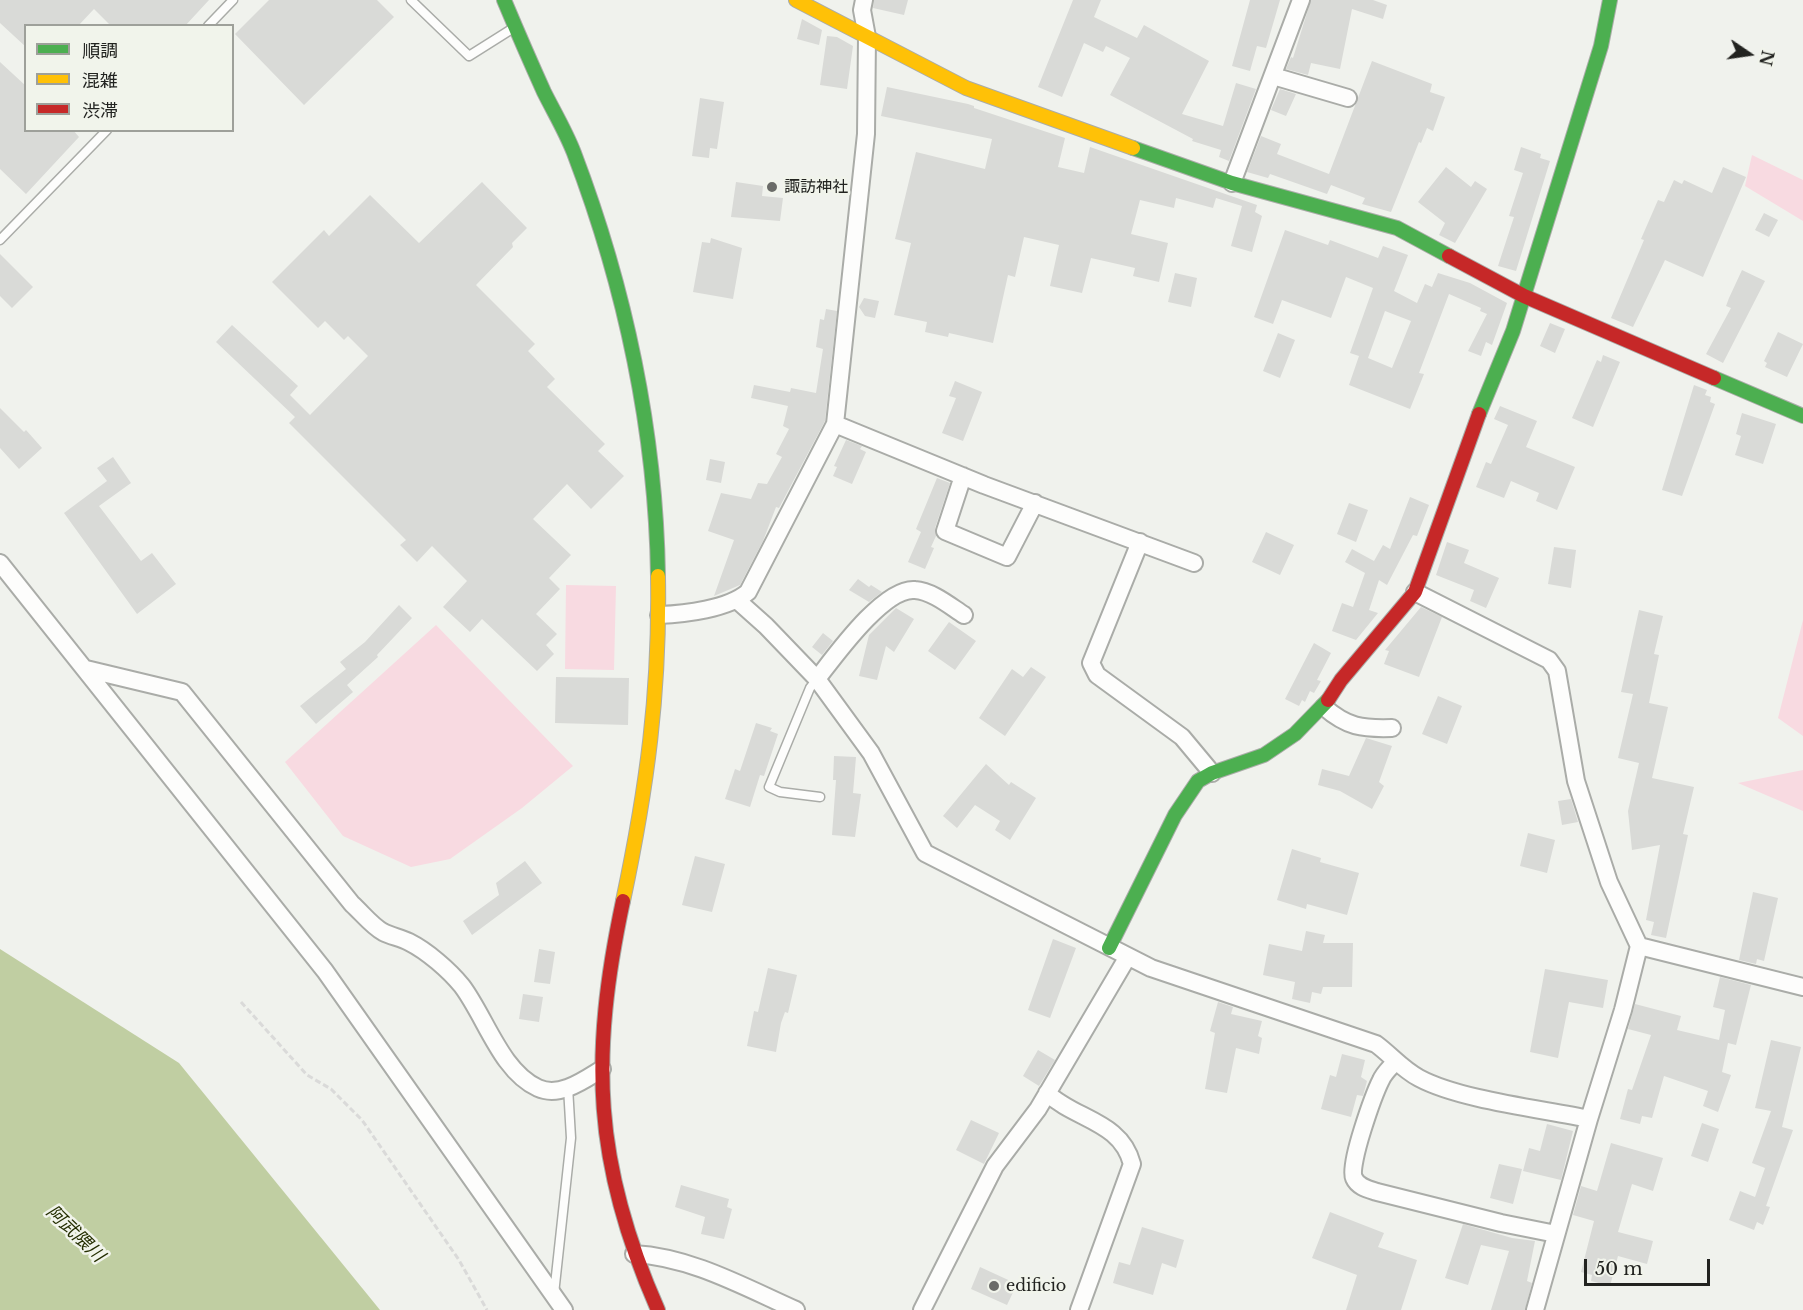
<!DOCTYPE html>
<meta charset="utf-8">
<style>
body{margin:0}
#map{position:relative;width:1803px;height:1310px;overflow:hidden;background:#f0f2ed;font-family:"Libre Baskerville","Noto Sans JP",serif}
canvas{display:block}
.legend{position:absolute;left:24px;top:24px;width:210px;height:108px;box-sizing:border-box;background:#f1f4eb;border:2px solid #9ea09a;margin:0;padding:8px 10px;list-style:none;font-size:18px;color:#222320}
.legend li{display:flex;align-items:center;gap:12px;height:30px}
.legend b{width:30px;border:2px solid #9ea09a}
.north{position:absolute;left:1719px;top:24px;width:60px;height:60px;-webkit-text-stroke:4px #f1f4eb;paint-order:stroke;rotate:103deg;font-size:16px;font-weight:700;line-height:24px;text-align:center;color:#222320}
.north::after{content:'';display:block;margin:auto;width:21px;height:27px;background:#222320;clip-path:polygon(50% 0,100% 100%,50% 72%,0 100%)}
.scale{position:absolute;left:1584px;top:1259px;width:126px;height:27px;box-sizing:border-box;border:3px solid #222320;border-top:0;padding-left:8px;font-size:18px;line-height:21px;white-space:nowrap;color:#222320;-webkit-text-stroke:4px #f1f4eb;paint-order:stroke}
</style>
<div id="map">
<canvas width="1803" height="1310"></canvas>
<ul class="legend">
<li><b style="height:8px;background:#4caf50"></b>順調</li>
<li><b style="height:8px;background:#ffc107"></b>混雑</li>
<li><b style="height:8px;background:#c62828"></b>渋滞</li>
</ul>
<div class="north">N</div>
<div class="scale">50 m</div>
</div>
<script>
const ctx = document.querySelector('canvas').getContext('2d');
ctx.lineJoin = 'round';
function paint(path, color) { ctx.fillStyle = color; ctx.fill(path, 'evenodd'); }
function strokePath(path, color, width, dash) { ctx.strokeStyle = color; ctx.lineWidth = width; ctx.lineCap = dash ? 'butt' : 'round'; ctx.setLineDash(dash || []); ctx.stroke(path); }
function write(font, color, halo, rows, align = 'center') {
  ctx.font = font + ' "Libre Baskerville","Noto Sans JP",serif'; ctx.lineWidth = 5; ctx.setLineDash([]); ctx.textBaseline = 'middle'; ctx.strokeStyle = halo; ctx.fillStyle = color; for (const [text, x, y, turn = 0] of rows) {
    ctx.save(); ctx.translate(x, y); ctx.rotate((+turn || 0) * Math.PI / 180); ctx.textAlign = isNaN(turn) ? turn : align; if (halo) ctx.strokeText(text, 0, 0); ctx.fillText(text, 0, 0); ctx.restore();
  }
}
paint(new Path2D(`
 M1752,155L1803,180V221L1745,186Z
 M566,585L616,586L614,670L565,669Z
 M1803,620V736L1778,718Z
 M436,625L573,766L522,808L450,859L411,867L343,836L285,762Z
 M1803,770V811L1738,783Z`), '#f8dae1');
paint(new Path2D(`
 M0,949L179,1063L380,1310H0Z`), '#c0cea2');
paint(new Path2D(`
 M0,0H209L185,26H111L94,9L78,26H26V47L0,23Z
 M269,0H377L394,17L304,105L235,34Z
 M874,0H908L904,15L873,8Z
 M1073,0H1101L1094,17L1137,38L1144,25L1209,61L1182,114L1223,126L1236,83L1256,89L1229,161L1219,157L1221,150L1192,141L1193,139L1110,95L1130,58L1106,46L1103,52L1084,43L1062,97L1038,87Z
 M1250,0H1280L1266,48L1257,46L1250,71L1232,66Z
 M1311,0H1373L1387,5L1383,19L1352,9L1340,69L1311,63L1308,75L1286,69L1291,57L1293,58Z
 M802,19L822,30L819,45L797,39Z
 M827,36L837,37L853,46L847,89L820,85Z
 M1372,61L1432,84L1430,92L1445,97L1433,131L1427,128L1421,143L1419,142L1391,212L1362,204L1365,198L1331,185L1327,194L1270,174L1268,178L1247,172L1261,136L1281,144L1277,154L1329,174Z
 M0,62L26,86V130H73L79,137L26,194L0,169Z
 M887,87L968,104L974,106V108L1065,138L1058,167L1084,173L1090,147L1257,205L1255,212L1262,216L1252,252L1231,246L1242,206L1216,198L1213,208L1176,198L1174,208L1140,200L1131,234L1168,243L1159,282L1133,276L1135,268L1091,258L1082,293L1050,286L1059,245L1024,237L1015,277L1008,275L993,343L949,333L948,337L925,332L927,322L894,315L911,243L895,239L916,152L985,169L992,139L881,116Z
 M1280,89L1296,94L1286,116L1271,110Z
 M700,98L724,102L717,149L710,148L709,158L692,156Z
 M1521,147L1541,154L1540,158L1550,161L1516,271L1498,266L1514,217L1509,216L1523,173L1514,170Z
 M1446,167L1471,187L1475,181L1487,189L1455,243L1439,235L1445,223L1418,202Z
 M1723,167L1746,177L1703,277L1665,260L1633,327L1611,318L1644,240L1641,239L1658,200L1664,202L1674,180L1682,184L1684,180L1712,193Z
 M482,182L527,228L512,243L513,247L476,285L535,344L528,351L555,379L547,387L605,444L598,451L624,476L591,509L567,484L533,519L571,555L549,578L560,589L536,614L557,634L546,645L554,654L537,671L482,619L470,632L443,607L467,581L432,546L417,562L400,545L406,540L289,423L295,417L216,342L232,325L298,386L290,395L310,415L368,356L348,336L344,340L325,321L318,328L272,282L324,230L329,236L370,195L419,243Z
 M736,182L763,186L762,196L783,198L780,221L731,217Z
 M1764,213L1778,220L1769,237L1755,230Z
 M1285,230L1328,245L1330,240L1378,258L1383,246L1408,255L1394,291L1417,303L1425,284L1432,287L1438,273L1470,283L1507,303L1492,345L1486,342L1481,356L1468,351L1487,314L1480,311L1481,308L1449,294L1419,373L1424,374L1410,409L1349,385L1359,356L1350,353L1373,288L1346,277L1331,318L1282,300L1273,324L1254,317ZM1385,311L1411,321L1392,368L1368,358Z
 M711,238L742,248L733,299L693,292L702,242L710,243Z
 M0,254L33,287L12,308L0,296Z
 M1742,270L1765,281L1723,363L1706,354L1731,308L1726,306L1729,298Z
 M1175,273L1197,278L1191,307L1168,302Z
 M864,298L879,301L875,318L865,316L859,307Z
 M826,309L837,311L825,421L779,508L776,507L763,541L740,585L714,596L734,540L708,531L721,493L751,499L758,483L767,484L782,457L776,454L789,429L783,426L788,406L751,398L754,385L790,392L791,388L816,393L823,349L816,347L820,319L824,320Z
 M1550,323L1565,329L1555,353L1540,346Z
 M1778,332L1803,344L1787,377L1765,367L1767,363L1764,361Z
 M1278,333L1295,340L1280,378L1263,371Z
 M1603,355L1620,362L1593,427L1572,418L1597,360L1601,362Z
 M955,381L982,392L963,441L942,433L956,398L949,396Z
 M1694,385L1707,390L1705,395L1711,397L1710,402L1715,404L1682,496L1662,490Z
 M1500,406L1537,421L1526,447L1575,467L1557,510L1536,501L1539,493L1511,481L1504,498L1476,487L1486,462L1491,464L1508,425L1494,419Z
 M0,408L24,432L26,430L42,448L19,469L0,448Z
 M1742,413L1776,424L1763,464L1735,455L1741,436L1736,434Z
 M846,440L862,446L860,449L866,452L852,484L833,476L837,467L834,466Z
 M113,457L131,483L99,506L141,561L152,553L176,584L137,614L64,513L107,481L97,468Z
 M710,459L725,462L721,483L706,480Z
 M937,478L950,483L935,528L936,536L931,547L934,548L925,569L908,562L921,532L916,529Z
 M1410,497L1429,505L1417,536L1413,535L1387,585L1379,580L1369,610L1378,613L1356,640L1332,631L1342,603L1353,607L1365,573L1345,562L1352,549L1374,561L1383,545L1390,549Z
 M1349,503L1368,510L1356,542L1337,534Z
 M1266,532L1294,545L1280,575L1252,562Z
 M1447,542L1469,550L1464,563L1499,578L1486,608L1470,601L1474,590L1436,575Z
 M1554,547L1576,550L1571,588L1548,584Z
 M858,579L869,587L871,585L882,592L869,602L849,590Z
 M399,605L412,618L377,655L378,657L347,685L353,692L316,724L300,706L346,669L340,662L365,642Z
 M1421,607L1442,617L1419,677L1384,664L1389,651L1385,650Z
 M896,608L914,619L894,652L886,646L877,680L859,676L869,635Z
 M1639,610L1663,616L1654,654L1659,655L1649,703L1668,707L1652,778L1694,787L1683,834L1688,835L1666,938L1651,935L1654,922L1646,920L1660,845L1632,850L1628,811L1639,763L1618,758L1633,694L1621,692Z
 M949,622L976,641L955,670L928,651Z
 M823,633L833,641L822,655L812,647Z
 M1314,643L1331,653L1317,680L1321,681L1314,693L1310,691L1305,702L1302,700L1299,706L1285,699Z
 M1031,667L1046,677L1005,736L979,718L1012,669L1023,677Z
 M556,677L629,678L628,725L555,723Z
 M1438,696L1462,706L1447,744L1422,734Z
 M756,723L772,728L770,731L778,734L764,776L760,775L750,807L725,799L735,769L740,771Z
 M1366,738L1392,746L1379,782L1384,786L1372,809L1340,791L1318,785L1322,769L1349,776Z
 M834,756L856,757L853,793L861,794L855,837L832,835L836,780H833Z
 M986,764L1009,785L1011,782L1036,798L1010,840L995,830L1000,821L975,805L957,828L943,816Z
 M1571,799L1578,822L1562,825L1558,801Z
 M1528,833L1555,840L1547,873L1520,866Z
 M1292,849L1321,858L1320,862L1359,873L1347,915L1307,904L1306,909L1277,900Z
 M695,856L725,864L712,912L682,905Z
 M525,861L542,883L472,935L463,921L499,895L496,883Z
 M1753,892L1778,898L1764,961L1757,959L1756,964L1739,960Z
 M1306,931L1325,935L1323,943H1353L1352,987H1323L1321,994L1312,992L1310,1003L1292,999L1295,982L1263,975L1269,944L1302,951Z
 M1053,939L1076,948L1050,1018L1028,1010Z
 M539,949L555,952L550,984L534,982Z
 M768,968L797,975L788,1013L785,1012L781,1023L776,1052L747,1046L754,1011L758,1012Z
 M1545,969L1608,980L1603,1008L1569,1002L1558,1058L1530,1052Z
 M1720,977L1751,985L1736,1045L1728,1043L1722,1072L1731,1075L1718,1112L1703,1106L1708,1091L1664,1076L1652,1118L1642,1116L1640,1124L1620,1119L1628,1089L1632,1090L1651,1035L1628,1029L1635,1004L1681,1016L1677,1030L1719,1040L1725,1010L1713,1007Z
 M523,994L543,997L539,1022L519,1019Z
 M1218,1002L1233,1007L1231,1014L1262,1021L1258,1036L1262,1038L1259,1054L1236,1048L1227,1093L1205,1089L1215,1033L1210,1031Z
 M1771,1040L1801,1047L1782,1127L1793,1130L1766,1206L1770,1207L1763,1225L1757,1222L1754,1230L1729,1220L1740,1191L1755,1197L1765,1168L1752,1163L1771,1111L1755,1108Z
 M1038,1050L1055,1060L1039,1086L1023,1076Z
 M1342,1054L1365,1060L1361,1077L1367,1081L1363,1096L1357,1095L1351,1117L1321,1109L1330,1075L1336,1077Z
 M971,1120L999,1133L984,1164L956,1150Z
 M1702,1123L1719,1129L1708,1162L1691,1156Z
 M1547,1124L1573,1131L1561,1180L1523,1171L1529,1148L1540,1151Z
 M1611,1143L1663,1158L1653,1191L1632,1184L1618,1232L1653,1241L1647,1264L1618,1256L1610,1286L1591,1281L1592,1275L1581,1272L1594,1221L1573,1215L1581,1186L1597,1191Z
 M1499,1164L1522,1169L1513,1204L1490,1198Z
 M681,1185L729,1199L727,1207L732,1209L724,1239L701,1234L705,1217L675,1207Z
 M1330,1212L1384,1233L1378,1247L1417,1260L1401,1310H1346L1357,1275L1312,1258Z
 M1463,1224L1512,1238L1535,1241L1527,1281L1532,1283L1525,1310H1491L1509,1251L1481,1245L1468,1285L1445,1278Z
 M1142,1227L1184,1240L1176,1268L1162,1263L1153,1295L1113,1283L1119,1262L1130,1265Z
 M980,1267L1017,1284L1007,1305L971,1289Z`), '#d9dad7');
const lane = new Path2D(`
 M411,0L469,56L515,27
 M208,26L233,0
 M0,240L107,130
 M817,679L810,688L769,787L780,792L820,797
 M554,1294L571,1138L568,1087`);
const street = new Path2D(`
 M1273,76L1348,98
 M1232,183L1301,0
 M835,424L984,485L1194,563
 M963,476L945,531L1007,557L1035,503
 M1140,542L1091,663L1097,675L1182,737L1212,773
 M0,563L325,971L564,1310
 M1415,592L1549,660L1557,671L1576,781L1609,882L1639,946L1623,1010L1589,1119L1535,1310
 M738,601L766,626L817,679L871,753L925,853L1151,968L1376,1044C1391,1055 1402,1069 1419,1078C1460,1100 1542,1109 1589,1119
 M659,615C685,614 728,609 748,592L835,424L866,134L867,37L862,10L864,0
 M86,669L182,692L352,904C362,913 372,926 383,932C391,936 401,938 409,942C427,951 449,970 462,986C486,1018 501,1071 538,1088C560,1098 584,1080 602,1069
 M817,679C835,656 884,587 915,590C932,591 950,606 964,615
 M1324,707C1347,727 1362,729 1392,728
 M1639,946L1803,987
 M1395,1062C1390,1068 1384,1073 1381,1080C1374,1094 1348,1165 1354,1178C1358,1187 1368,1189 1377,1192L1501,1223L1556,1234
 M1047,1093C1076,1120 1121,1121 1132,1164L1079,1310
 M634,1254C691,1257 744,1287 796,1310
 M922,1310L995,1166L1038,1109L1127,958`);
const fast = new Path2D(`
 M504,0C517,31 530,61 544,92C554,112 566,132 574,153C625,287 656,432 658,576
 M1133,148L1232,183L1397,228L1449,256
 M1714,378L1803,416
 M1479,414L1513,331L1601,46L1610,0
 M1109,948L1175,815L1198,781L1212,773L1264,755L1295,734L1328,700`);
const slow = new Path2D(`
 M796,0L966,88L1133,148
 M623,901C647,788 660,692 658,576`);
const jam = new Path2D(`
 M1449,256L1524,296L1714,378
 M1328,700L1341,680L1415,592L1479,414
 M623,901C590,1056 593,1163 658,1310`);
strokePath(lane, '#aaaca8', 11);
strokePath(street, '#aaaca8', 20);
strokePath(fast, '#aaaca8', 16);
strokePath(slow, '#aaaca8', 16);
strokePath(jam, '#aaaca8', 16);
strokePath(new Path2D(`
 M241,1002L307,1075L331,1089L362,1120L459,1260L487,1310`), '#dadad9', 3, [6, 3]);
strokePath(lane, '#fdfdfc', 8);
strokePath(street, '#fdfdfc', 16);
strokePath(fast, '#4caf50', 14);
strokePath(slow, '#ffc107', 14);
strokePath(jam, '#c62828', 14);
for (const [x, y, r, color] of [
 [772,187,6,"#6a6b68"],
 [994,1286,6,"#6a6b68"]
]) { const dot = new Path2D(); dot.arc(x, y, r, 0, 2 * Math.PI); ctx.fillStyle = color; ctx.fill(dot); strokePath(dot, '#f1f4eb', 2); }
write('16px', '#222320', '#f1f4eb', [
 ["諏訪神社",784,187],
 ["edificio",1006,1286]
], 'left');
write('italic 18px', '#242e00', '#f1f4eb', [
 ["阿武隈川",75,1234,44]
]);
</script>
